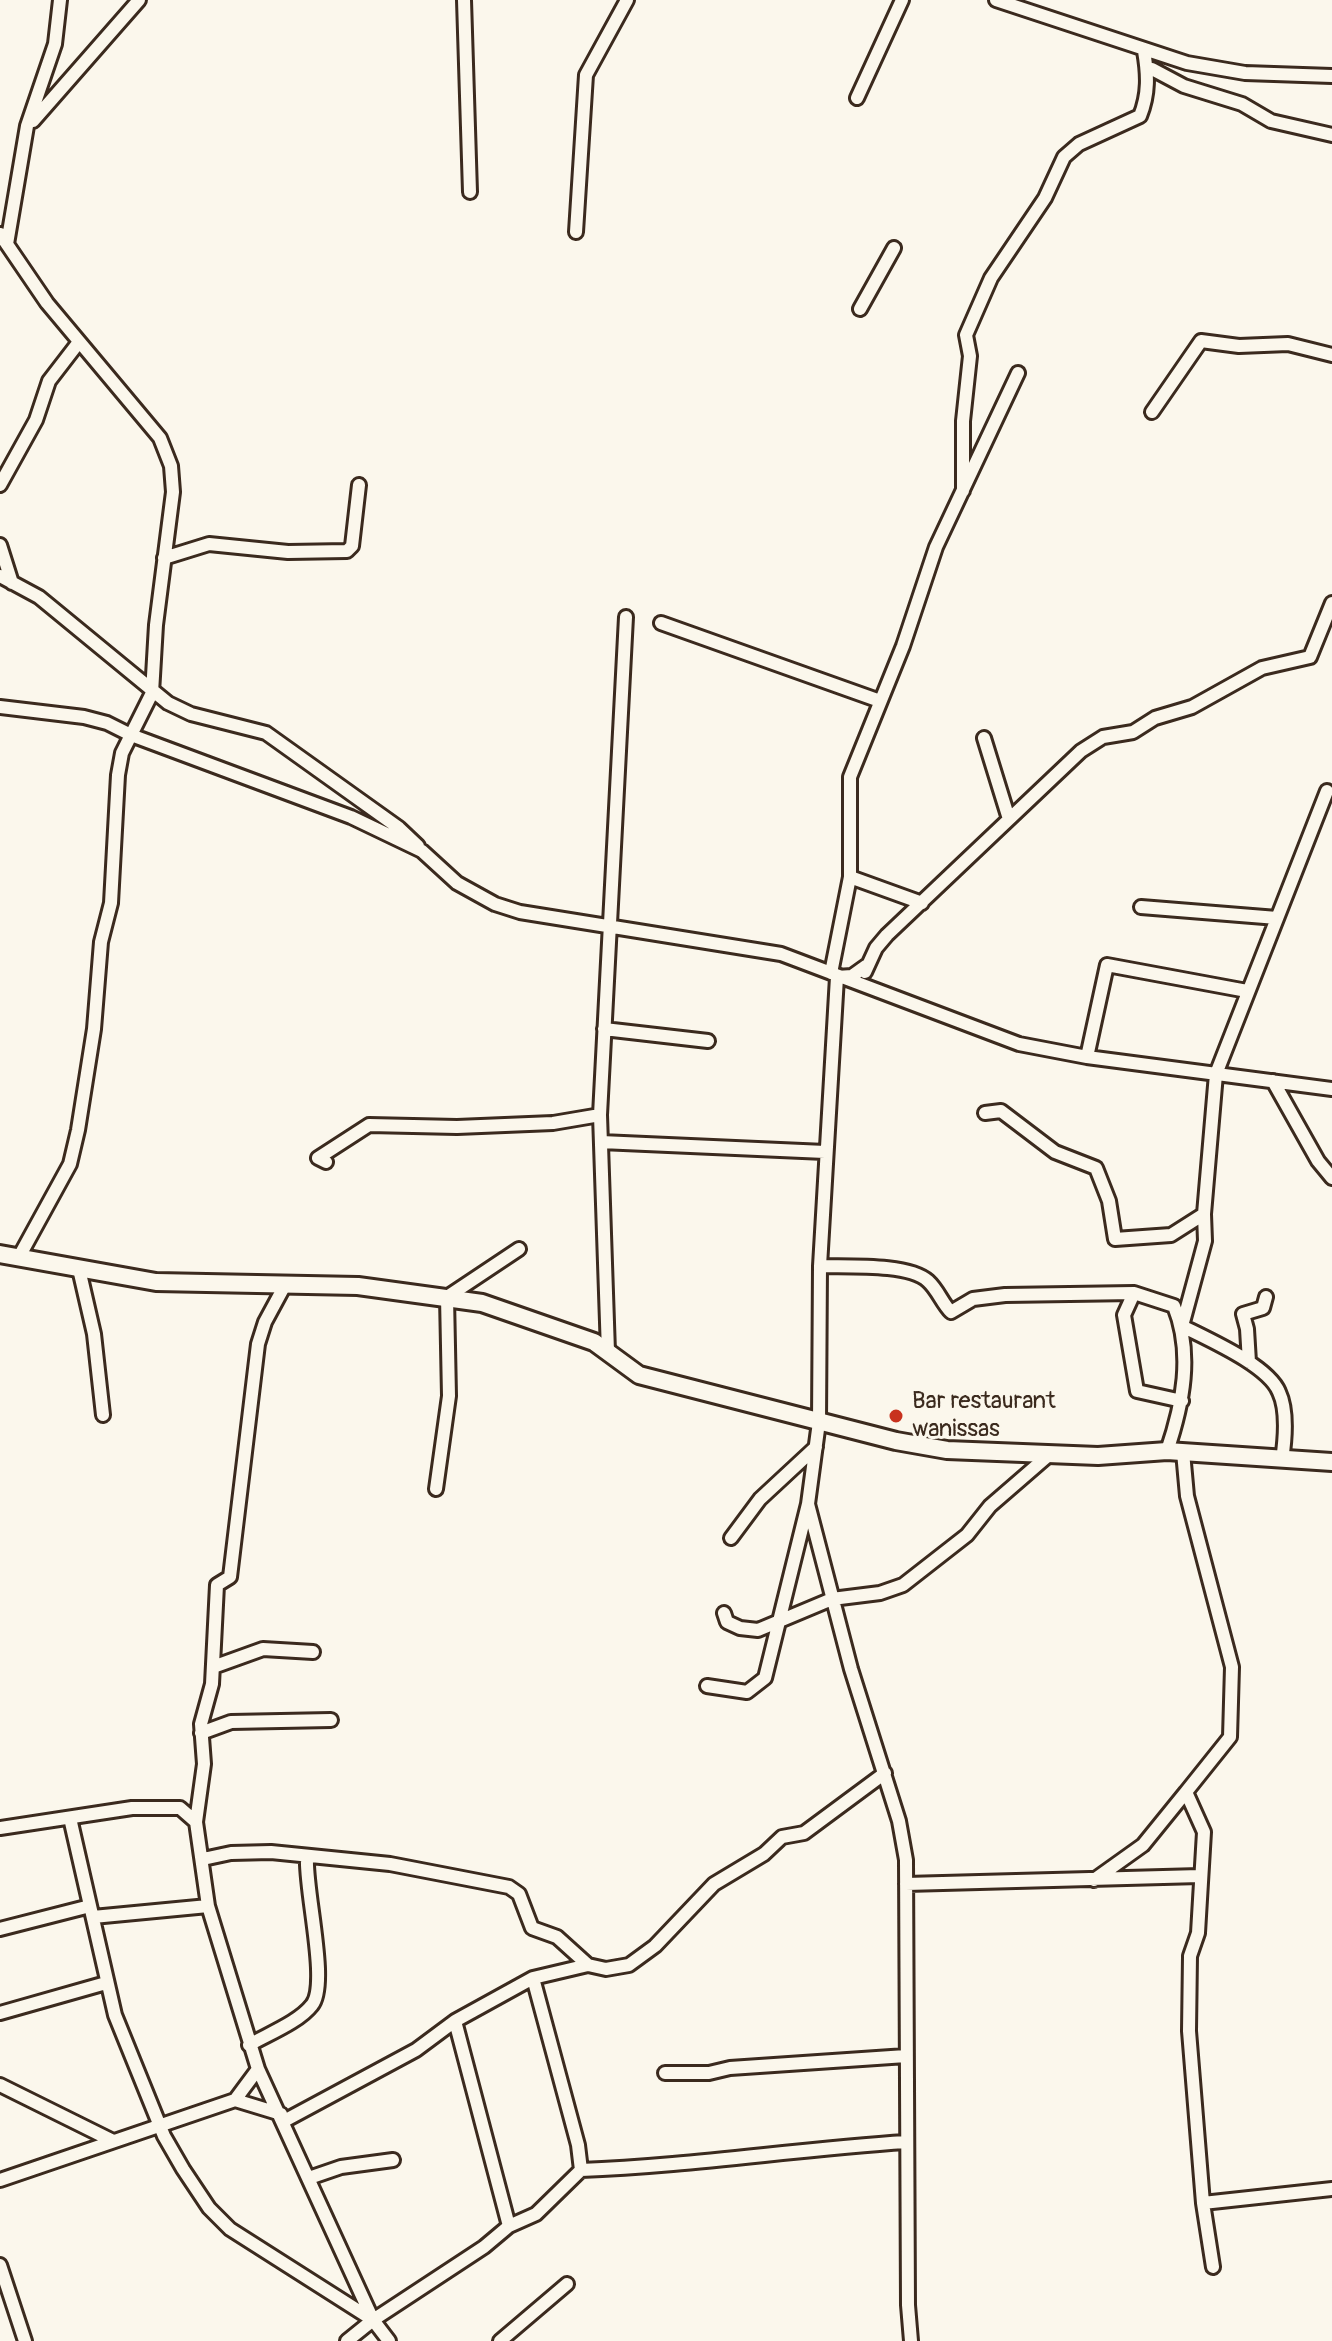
<!DOCTYPE html>
<style>
body{margin:0}
canvas{display:block;background:#fbf7ec}
</style>
<canvas width="1332" height="2341"></canvas>
<script>
const ctx = document.querySelector('canvas').getContext('2d');
ctx.lineJoin = 'round';
function strokePath(path, color, width, dash) { ctx.strokeStyle = color; ctx.lineWidth = width; ctx.lineCap = dash ? 'butt' : 'round'; ctx.setLineDash(dash || []); ctx.stroke(path); }
function write(font, color, halo, rows, align = 'center') {
  ctx.font = font + ' Pangolin,sans-serif'; ctx.lineWidth = 6; ctx.setLineDash([]); ctx.textBaseline = 'middle'; ctx.strokeStyle = halo; ctx.fillStyle = color; for (const [text, x, y, turn = 0] of rows) {
    ctx.save(); ctx.translate(x, y); ctx.rotate((+turn || 0) * Math.PI / 180); ctx.textAlign = isNaN(turn) ? turn : align; if (halo) ctx.strokeText(text, 0, 0); ctx.fillText(text, 0, 0); ctx.restore();
  }
}
const minor = new Path2D(`
 M464,0L470,192
 M996,0L1187,63L1245,73L1332,76
 M1152,69L1184,86L1242,104L1271,121L1332,135
 M857,98L902,0
 M33,121L139,0
 M576,232L586,75L627,0
 M0,234L47,303L160,438L171,466L173,492L156,625L152,693L122,753L118,775L111,903L101,942L94,1029L78,1130L70,1164L19,1257
 M7,244L27,126L55,44L60,0
 M860,309L894,248
 M1152,412L1201,341L1239,346L1288,344L1332,355
 M0,485L36,420L49,381L79,342
 M963,491V421L970,356L966,335L991,278L1045,198L1064,157L1079,144L1140,116C1149,94 1148,74 1144,51
 M0,545L12,583
 M164,558L209,544L288,552L347,551L352,546L359,485
 M0,576L39,597L168,703L191,714L266,733L399,828L418,846
 M661,623L880,701
 M0,707L84,717L107,723L131,735L351,817L422,851L457,883L495,904L520,912L781,954L1019,1044L1087,1057L1332,1089
 M984,738L1009,819
 M850,877L922,903
 M1141,907L1277,918
 M865,972L876,948L887,935L1081,751L1103,737L1133,732L1155,718L1192,707L1262,668L1310,657L1332,603
 M831,973L850,877V777L903,646L936,547L1018,373
 M604,1029L708,1041
 M1087,1057L1107,965L1247,991
 M1273,1081L1318,1161L1332,1178
 M985,1113L1001,1111L1055,1152L1096,1168L1109,1201L1115,1239L1171,1235L1204,1214
 M601,1142L825,1152
 M326,1162L318,1158L369,1125L457,1127L553,1123L600,1115
 M820,1266C846,1267 908,1263 928,1281C938,1290 942,1303 951,1312L973,1299L1005,1295L1134,1293L1174,1306C1193,1353 1183,1404 1167,1451
 M79,1269L94,1334L103,1415
 M285,1285L265,1322L258,1344L230,1577L217,1585L212,1684L201,1724L204,1764L196,1822L208,1906L258,2069L373,2320L389,2341
 M1134,1293L1124,1315L1137,1391L1182,1401
 M1182,1326L1205,1241L1204,1214L1216,1074L1327,791
 M1182,1326C1207,1339 1268,1365 1279,1392C1288,1411 1285,1440 1282,1460
 M608,1352L600,1115L626,617
 M1249,1362L1247,1329L1243,1314L1263,1308L1266,1297
 M1183,1452L1187,1496L1232,1667L1230,1737L1186,1792L1204,1832L1198,1933L1190,1956L1189,2031L1203,2203L1213,2267
 M436,1489L449,1396L447,1297L519,1249
 M808,1504L851,1669L899,1821L906,1860L908,2305L911,2341
 M731,1538L760,1499L816,1447
 M724,1613L727,1622L740,1628L758,1630L832,1599L880,1593L903,1585L967,1535L990,1506L1050,1454
 M213,1667L263,1649L313,1652
 M707,1686L747,1692L765,1678L808,1504L819,1422L820,1266L837,977L852,976L866,966
 M201,1733L231,1722L331,1720
 M70,1818L115,2015L164,2136L183,2169L209,2208L230,2229L373,2320L484,2247L509,2226L536,2214L581,2170C690,2166 797,2149 906,2142
 M0,1828L132,1808H180L196,1822
 M203,1859L231,1853L271,1852L390,1864L509,1887L519,1894L532,1928L557,1937L588,1965L606,1969L629,1965L655,1946L714,1884L764,1854L782,1837L804,1833L885,1773
 M1094,1880L1143,1845L1186,1792
 M906,1884L1200,1876
 M93,1917L208,1906
 M0,1929L90,1906
 M533,1978L578,2145L581,2170
 M0,2013L106,1983
 M249,2045C268,2034 299,2022 312,2005C329,1984 305,1890 307,1858
 M665,2073H709L730,2068L906,2056
 M0,2085L113,2141
 M235,2100L258,2069
 M284,2121L416,2050L455,2021
 M309,2178L341,2167L393,2160
 M0,2180L235,2100L281,2114
 M1203,2203L1332,2189
 M509,2226L455,2021L533,1978L588,1965
 M0,2265L25,2341
 M347,2341L373,2320
 M500,2341L567,2284`);
const major = new Path2D(`
 M0,1254L156,1282L358,1286L482,1303L594,1342L639,1375L896,1441L947,1450L1098,1456L1167,1451L1332,1462`);
strokePath(minor, '#3b2a1e', 18);
strokePath(major, '#3b2a1e', 22);
strokePath(minor, '#fbf7ec', 12);
strokePath(major, '#fbf7ec', 16);
for (const [x, y, r, color] of [
 [896,1416,8,"#c8321e"]
]) { const dot = new Path2D(); dot.arc(x, y, r, 0, 2 * Math.PI); ctx.fillStyle = color; ctx.fill(dot); strokePath(dot, '#fbf7ec', 3); }
write('24px', '#3b2a1e', '#fbf7ec', [
 ["Bar restaurant",912,1402],
 ["wanissas",912,1430]
], 'left');
</script>
